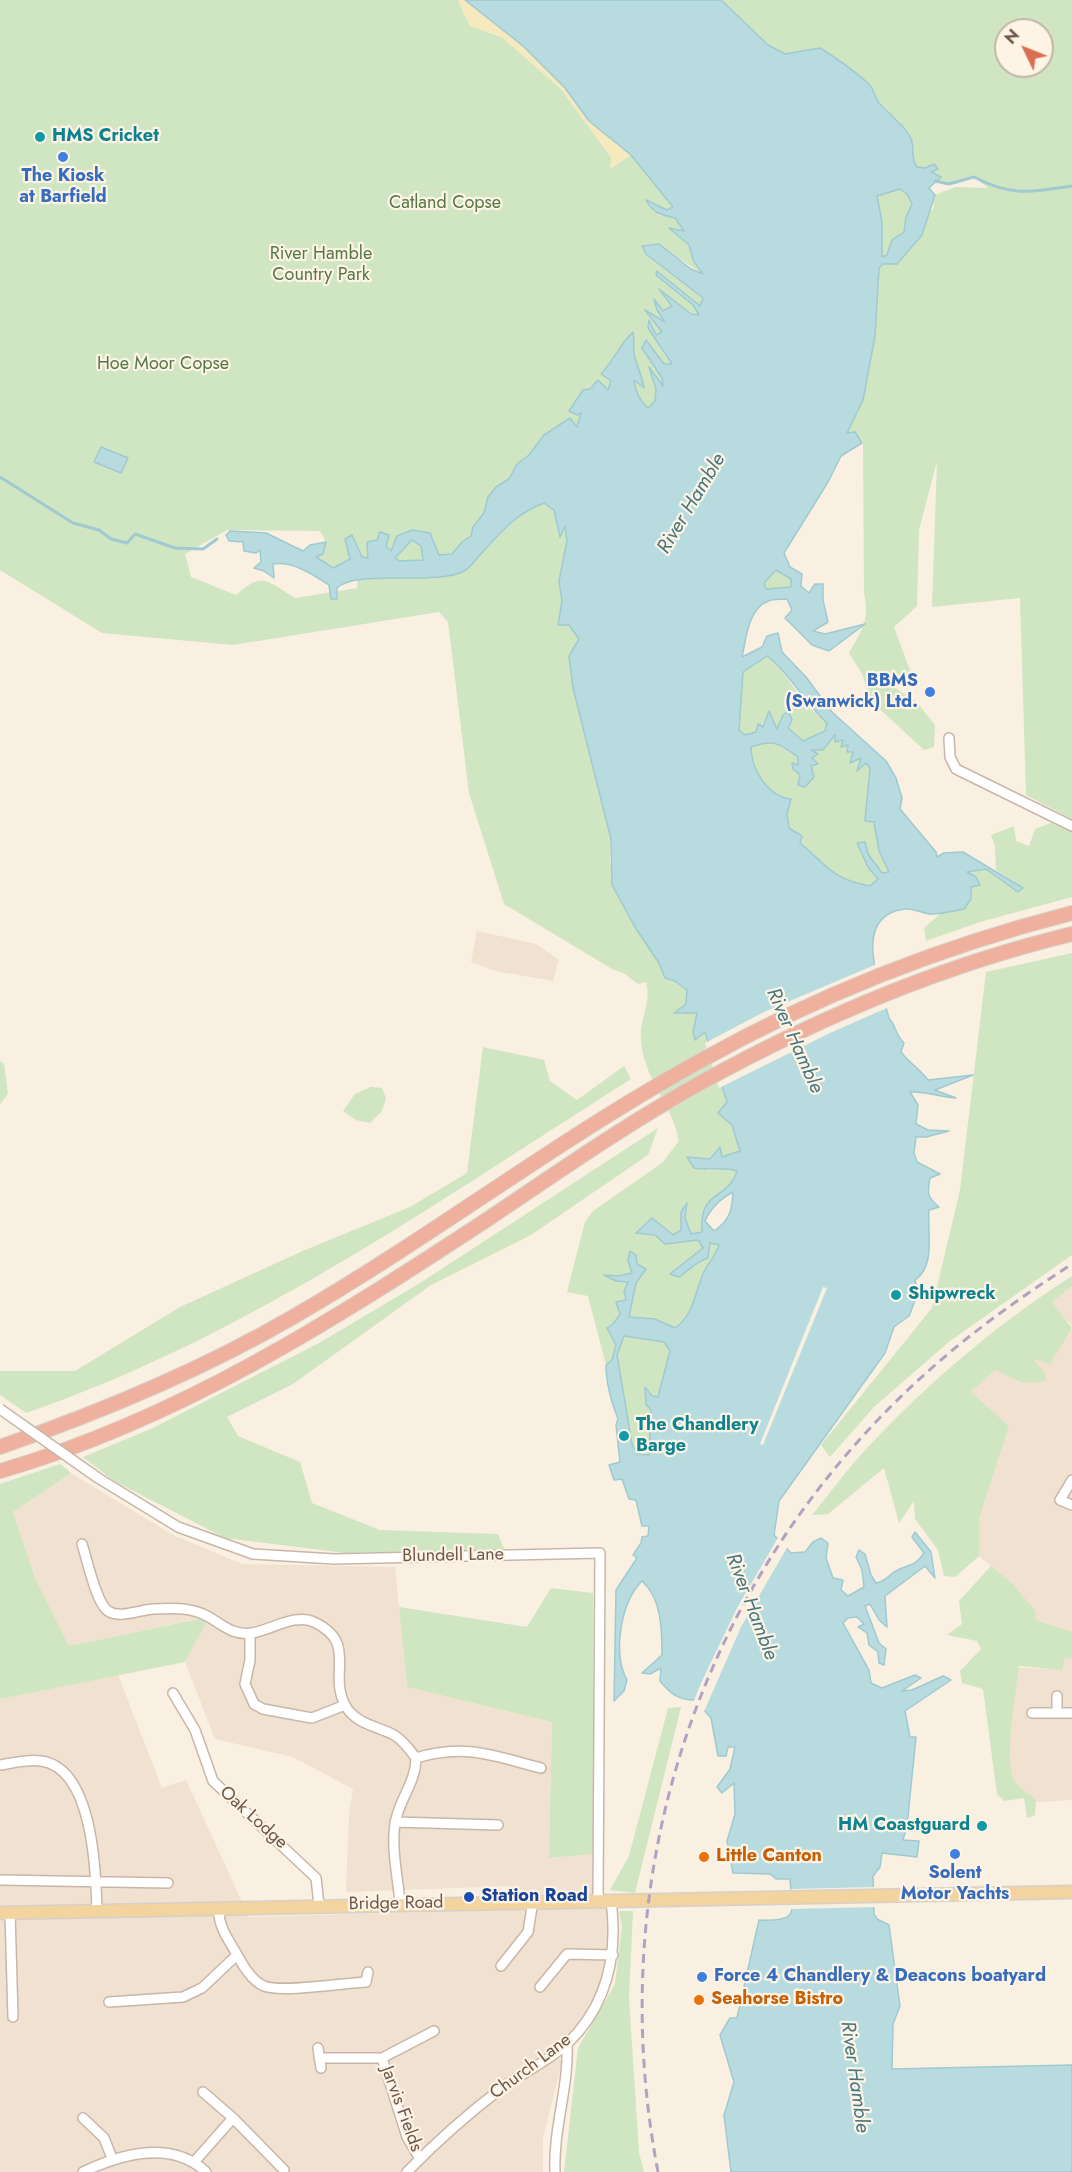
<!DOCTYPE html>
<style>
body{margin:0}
#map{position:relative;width:1072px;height:2172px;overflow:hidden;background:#f9f0e1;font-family:Jost,sans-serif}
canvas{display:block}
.north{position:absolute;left:994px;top:18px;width:60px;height:60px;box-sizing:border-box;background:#fdf4e6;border:2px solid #c4b5a8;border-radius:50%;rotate:313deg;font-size:16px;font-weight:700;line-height:24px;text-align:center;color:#6e574a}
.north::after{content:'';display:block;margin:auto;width:21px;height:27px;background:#d96e50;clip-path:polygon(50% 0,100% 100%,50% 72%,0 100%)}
</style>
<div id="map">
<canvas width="1072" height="2172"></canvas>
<div class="north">N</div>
</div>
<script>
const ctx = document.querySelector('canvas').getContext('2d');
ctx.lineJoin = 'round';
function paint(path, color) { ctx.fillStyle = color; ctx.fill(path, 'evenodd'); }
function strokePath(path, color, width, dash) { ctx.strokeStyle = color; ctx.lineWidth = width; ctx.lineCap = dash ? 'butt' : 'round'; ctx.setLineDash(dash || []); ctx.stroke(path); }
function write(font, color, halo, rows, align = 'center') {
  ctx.font = font + ' Jost,sans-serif'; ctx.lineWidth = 4.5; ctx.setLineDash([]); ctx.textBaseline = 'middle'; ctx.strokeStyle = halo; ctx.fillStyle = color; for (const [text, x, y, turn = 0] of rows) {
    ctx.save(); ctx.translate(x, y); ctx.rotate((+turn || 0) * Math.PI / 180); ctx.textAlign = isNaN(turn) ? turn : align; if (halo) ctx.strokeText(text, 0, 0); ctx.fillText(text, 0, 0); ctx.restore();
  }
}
paint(new Path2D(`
 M477,931L536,944L559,960L553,981L496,971L471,962Z
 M1072,1286V1325L1057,1312L1052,1302Z
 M1072,1328V1800L1039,1802L1002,1794L1005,1667L1050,1669L1034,1624L1012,1583L979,1556V1519L1009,1426L971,1392L995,1370L1023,1383L1032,1358L1067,1337Z
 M71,1473L173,1535L242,1564L395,1567L407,1687L552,1722L549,1858L594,1854L609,1911L612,1933L600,1992L580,2024L554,2048L562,2062L543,2139V2172H0V1699L118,1675L162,1788L186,1780L249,1917L509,1910L510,1886L346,1892L349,1814L353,1789L293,1757L215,1739L185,1662L208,1617L69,1646L36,1580L13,1512Z`), '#f0e1d0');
paint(new Path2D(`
 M0,0H458L470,26L502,37L561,89L611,157V168L631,155L673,208L659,215L675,218L685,232L671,229L689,246L694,262L704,275L659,245L646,254L703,299L700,306L658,271L656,275L693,305L699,315H691L662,291L672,306L663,311L655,301L657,310L667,324L648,311L662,332L656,335L663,353L672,365H664L645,341L642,348L662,378L664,388L650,369L656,389L655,401L648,408C640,401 635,390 634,379L643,387C642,375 638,369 635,358C632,350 635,341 632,333C620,344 613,361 601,374L611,381C603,403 585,401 577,428L570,419L544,435L529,455L517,464L509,479L496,487L488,497L484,513L473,527L471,536L462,542L452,554L439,555L429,533L397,536L392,551L377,541L368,542L369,559L362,557L352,535L350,559L333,568L316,557L326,542L320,531L227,530L185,554L191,577L236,595C263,571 267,581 295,598L357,588L358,579L435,576L464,571L514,518L544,502L554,510L559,536L565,525L567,541L559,581L562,601L558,624L569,625L579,639L569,656L573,688L611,839L610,862L635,927L659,963L665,978L675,981L687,990L686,1004L676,1013H697L693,1031L695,1039L704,1031L727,1102L725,1120L732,1124L740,1152L722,1157L719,1148L710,1159L688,1158L708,1171L725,1167L737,1171C727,1202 699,1188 702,1232L691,1234L685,1218L686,1204L681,1212V1230L673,1236L652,1218L636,1232L682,1241L697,1240L703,1248L689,1260L695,1267L710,1243L719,1244C715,1257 708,1263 703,1274C695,1293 694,1315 675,1328L655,1319L629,1317L636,1283L646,1269L618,1276L606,1275L616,1281L628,1282L626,1300L613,1324L612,1336L616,1345L612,1360L606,1365L588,1296L567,1292L585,1222L593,1211L662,1163L679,1141C673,1104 641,1076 641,1037C640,1018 652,1001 646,982L638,984L625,974L612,969L504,904L469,793L448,622L439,612L233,645L102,633L0,570Z
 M721,0H1072V819L1026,795L1020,598L932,607L937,461L919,530L917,606L894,627L911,673L895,688L916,701L935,725L934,747L924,750L871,701L862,674L849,653C862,630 870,620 864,593L863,440L862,443L855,432L847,433L863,400L875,336L879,268L933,209L935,195L955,187L988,188L974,177L949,184L937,181L941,177L930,172L937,170L917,167L912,159L900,121L877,101L870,84L802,52L785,54L768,45ZM1006,30H1042V66H1006Z
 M900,189L907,194L912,204L906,217L904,232L892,240L887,255L882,257V222L877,196Z
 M412,540L421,546L423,560L399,561L394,558Z
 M776,570L791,579V587L766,589L764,583Z
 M767,656C785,669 793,690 809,707C815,713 821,718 827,723L825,731L803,741L788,728L783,715L777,729L769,712C763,726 760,731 745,735L739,730L743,672Z
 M836,734L854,751L850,763L861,757L857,770L866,763L870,768L865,821L874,822L879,851L889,872L882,873L868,854L865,843L868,867L879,880L870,886C829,879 829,867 800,843L802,836L789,828L787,814L790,799C768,797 751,769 750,747L770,741L798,757V766L793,769L811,766L812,758L817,755L809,750Z
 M1051,823L1072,832V897L980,922L926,941L924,928L941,913L964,909L971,887L980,885L966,872L986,869L1018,892L1022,887L996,870L995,846L991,835L1014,826L1016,841L1029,846L1035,829Z
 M1072,953V1255L950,1341L874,1407L830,1457L821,1445L932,1308L960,1190L986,972Z
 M483,1047L544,1060L550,1081L577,1100L624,1066L631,1079C437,1202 245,1338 26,1413L0,1395V1371H75L180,1307L305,1250L410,1207L467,1173Z
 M0,1061L4,1064L8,1094L0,1104Z
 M371,1087L382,1088L386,1098L382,1111L370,1123L356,1120L343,1111L355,1094Z
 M658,1128L648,1155L531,1235L431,1285L293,1384L227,1417L238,1436L300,1462L312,1503L380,1530L498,1534L504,1549L345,1553L225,1538L114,1481L83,1457L153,1428L321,1342L420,1283Z
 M1072,1276V1286L1052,1302L1072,1328L1050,1364L1033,1359L1044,1372L1046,1381L1023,1383L995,1370L971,1392L1009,1426L979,1519V1556L955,1577L944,1576L938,1550L915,1519L914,1501L899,1523L884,1468L828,1514L812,1515C831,1492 848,1468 868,1447C929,1382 997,1324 1072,1276Z
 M624,1335L664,1342L670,1351L658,1397L652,1396L646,1388L651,1409L650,1456L637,1454L632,1444L617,1355Z
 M60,1464L71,1473L13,1512L36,1580L69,1646L209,1617L185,1662L0,1699V1484Z
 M991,1566L1012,1583L1036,1612L1035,1620L1072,1632V1659L1065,1657L1062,1670L1019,1666C1016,1691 1003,1763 1015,1782C1020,1790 1030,1794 1036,1801L1035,1815L1027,1818L1024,1798L1004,1801L997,1794L983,1689L962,1683L960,1671L981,1649L977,1641L947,1635L962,1624L959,1601Z
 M551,1588L593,1593L594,1854L549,1858L552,1722L407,1687L399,1607L527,1627Z
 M681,1707L635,1893L610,1890L629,1856L668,1708Z
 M619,1911H633L629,1998L639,2153L644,2172H564L578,2048L615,1984L622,1926Z`), '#d0e5c1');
paint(new Path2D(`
 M458,0H475L486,8L631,155L610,168L611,157L561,89L502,37L470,26Z`), '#f6e9be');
const water = new Path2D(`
 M465,0H721L768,45L785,54L820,48C838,59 853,70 868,83C874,88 874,97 879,103C890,115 902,122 910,137C916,147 909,155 917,167L925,168L934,164L938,169L931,172L941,177L929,188L935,195L922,235L897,264H883L879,268L875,336L863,400L847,433L855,432L862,443L841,456L828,482L784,553L790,567L802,574L801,586L809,593L815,584H823V600L828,622L813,631L825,634L865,624L829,651L812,645L785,618L792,610L787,599C781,599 773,599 768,601C748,609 746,639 742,657L762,647L767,636L778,633L782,652L806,677L832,712L886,761L896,778L902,798L900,809L936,852L937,857L944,853L963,852L1023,888L1018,892L986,869L967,872L976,877L980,885L971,887V899L964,909C954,911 943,914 932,914C923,914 914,908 905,909C850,915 880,986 889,1018C897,1027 894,1033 904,1043L901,1052C908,1062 919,1068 928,1080L973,1075L935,1090L956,1098C940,1097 926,1091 910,1092L918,1105L916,1124L928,1130L949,1131L926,1137H916L914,1153L917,1162L940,1174L930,1178C927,1193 927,1197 939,1207L929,1210C927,1233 936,1266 915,1280L918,1293L909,1316L894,1327L885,1353L779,1501L774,1535L791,1553L805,1552L813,1542L821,1538L828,1543L826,1558L833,1578L843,1580L841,1590L848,1596L864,1587L862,1570L856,1557L859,1550L865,1554L871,1575L876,1583C887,1581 888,1575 896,1571C909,1564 916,1566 924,1553L912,1537L915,1532L931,1552L935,1578L925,1566L885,1596L887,1627L879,1620L870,1604L865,1606L879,1643L886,1649L884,1665L879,1663L878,1652L869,1645L867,1633L858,1627L864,1624L857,1617L848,1618L843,1623L869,1670L871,1683L882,1688L915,1675L921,1678L902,1691L912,1690L943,1676L951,1680L905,1711L910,1737H916L907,1826L903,1840L919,1841L917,1857L882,1853L880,1867L873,1876L874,1914L877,1919L889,1925L900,2006L893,2024L892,2069L1072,2065V2172H731L724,2115L734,2082L720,2035L730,2018H737L759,1920C801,1922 792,1911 790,1879H776L770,1874L733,1873L727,1841L735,1814L734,1783L722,1793L717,1787L730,1769L735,1747H728L726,1756H718L711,1718L695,1700C678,1700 671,1694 660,1681L661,1668L650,1674L642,1673L662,1655C662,1630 662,1599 642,1581C621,1602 612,1653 627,1680L624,1691L614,1701L616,1590L637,1558L633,1555L641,1543L642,1537L648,1536L649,1526H642L636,1500L629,1499L622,1479L614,1480L609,1465L620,1462L616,1425L618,1419C611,1401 606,1384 606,1365L612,1360L616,1345L607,1328L613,1324L620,1314L616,1302L626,1300L624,1291L628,1282L616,1281L604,1275L618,1276L632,1273L628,1261L630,1251L636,1255L637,1264L646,1269L636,1283L629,1317L655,1319L675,1328C693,1316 695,1293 703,1274C708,1263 715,1257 719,1245L710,1243L708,1258C697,1261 688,1271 679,1277L670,1274L703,1248L698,1240L665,1244L655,1235L636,1233L652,1218L673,1235L681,1230V1212L687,1203L685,1218L691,1234L702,1232C699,1188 727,1202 737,1171C723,1166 710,1171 694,1168L687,1157L710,1159L720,1147L722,1157L740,1151L732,1125L718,1113L727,1102L705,1032L695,1040L693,1032L697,1013H674L686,1004L687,990L675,981L665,978L659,963L635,927L612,885L611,839L573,688L569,656L579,639L569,625H558L562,601L559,581L567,541L565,526L560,537L554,510L544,503C516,513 500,533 480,555C476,559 470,568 464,571C437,586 355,569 337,588V599H331L329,585C312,574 293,561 273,564L274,578L264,571L254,568L261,562L260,550L256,553L244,551L243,542L229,541L226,535L230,531L266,533L303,551L310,545L326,542L323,554L316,557L333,568L350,559L345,539L352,535L362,557L368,558L367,542L377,540L380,532L389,535L386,547L391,551L397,536L412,530L430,533L439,555L452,554L462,542L471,536L473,527L484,513L488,497L496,487L509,479L517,464L529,455L544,435L570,418L577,427L581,413L577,415L569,411L583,390L590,389L598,380L608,390L611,381L601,374C613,361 620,344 633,332C635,341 632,351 635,358C638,369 642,376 644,388L634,380C635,390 640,401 648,408L655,401L656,389L649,367L663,386L662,378L642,348L646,340L664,364H672L648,328L649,320L656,335L662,332L645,310L665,322L657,310L654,299L663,311L672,306L659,289L691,314L699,315L693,305L656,275L657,271L700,306L703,298L646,254L642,246L659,244L691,269L703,274L694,262L689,245L669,228L684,231L675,218C661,215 653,213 646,200L667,210L673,207L631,155L589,121L565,88L523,46ZM900,189L907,194L912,204L906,217L904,232L892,240L887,255L882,257V222L877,196ZM412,540L421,546L423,560L399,561L395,558ZM776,570L791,579V587L766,589L764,583ZM767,656C789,672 804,702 827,723L825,731L803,741L788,728L792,720L788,711L783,715L777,729L769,711L763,727L758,724L756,732L745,735L739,730L743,672ZM835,735V742L843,740L841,747L848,745L847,752H853L850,763L861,758L857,771L866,763L870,768L865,821L874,822L879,851L889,872L882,873L868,854L865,842L857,843L868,867L878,879L870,886C831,879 828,866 800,843L802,836L789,828L787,814L791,799C768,797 751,769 751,747C774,739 779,743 798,757V765L792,763L793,769L800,775L798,785L805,787L814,777L811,766L818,764L812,758L818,754L811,750H823ZM733,1192C732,1211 730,1220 714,1231L705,1221C711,1207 720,1199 733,1192ZM624,1336L664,1342L670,1351L658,1397L652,1396L645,1387L646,1404L651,1410L649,1455L637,1454L632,1444L617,1355Z
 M101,447L128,458L121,473L94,462Z`);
paint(water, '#b8dbe0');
strokePath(water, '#9fcad1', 1.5);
paint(new Path2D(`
 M877,964L889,1007L830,1033L719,1088L705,1043L764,1012Z
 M823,1287L827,1288L763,1445L760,1444Z
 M779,1536L788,1546L741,1627L703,1714L693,1703L702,1681L737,1608Z
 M876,1887L877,1907L791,1909V1889Z`), '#f9f0e1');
strokePath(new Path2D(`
 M935,181L949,184L974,177C1011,197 1033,192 1072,186
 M0,477L73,523L99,530L111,539L127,543L135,534L175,548L203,549L217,539`), '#9fcad1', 3);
const minor = new Path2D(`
 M949,738L950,757L956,769L1072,826
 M98,1478L178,1527L253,1554L334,1559L600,1553L598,1900
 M1072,1480L1060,1500L1072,1505
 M82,1544C87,1559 96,1603 108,1611C120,1619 139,1610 153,1609C170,1608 191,1607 207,1616C222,1624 232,1636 252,1633C271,1630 295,1613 314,1622C358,1643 328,1672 345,1705C355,1724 377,1726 394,1735C403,1740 410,1750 416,1758C416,1781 401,1797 396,1819C390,1845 398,1877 400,1903
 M250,1634V1660L245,1684L254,1704L263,1709L312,1718L345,1705
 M173,1693L195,1730L213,1781L316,1878L319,1905
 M1032,1713H1072
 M1057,1713V1696
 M416,1758C465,1743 494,1756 541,1768
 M0,1765C13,1763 29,1759 41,1761C93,1768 96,1871 97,1911
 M395,1822L498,1825
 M0,1880L168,1883
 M219,1908C218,1925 226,1936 235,1951C241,1962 251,1981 264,1986C280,1993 345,1983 366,1982L368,1972
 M10,1913L13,2017
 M501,1966L528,1932L533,1901
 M540,1987L567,1954L613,1955
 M109,2002L183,1997L202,1988L237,1955
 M318,2048L321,2068
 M319,2058H382L434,2031
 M382,2058L407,2137L420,2159
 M203,2092L233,2118L284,2170
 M83,2118L104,2138L112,2158
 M195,2161L233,2118
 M83,2172C121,2154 171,2139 206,2172
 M407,2172C437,2141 469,2113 503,2087C524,2072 550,2060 568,2043C608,2004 618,1953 611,1900
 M555,2172C553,2129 569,2087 567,2044`);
const major = new Path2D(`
 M0,1913L1072,1892`);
const highway = new Path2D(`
 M0,1447C101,1412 200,1371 293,1317C432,1237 561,1137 702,1060C818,995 943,946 1072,913
 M0,1471C178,1420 334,1320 488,1219C558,1172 628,1123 702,1082C818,1018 943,965 1072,934`);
strokePath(minor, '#c8b7a9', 12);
strokePath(major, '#d6d0cc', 15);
strokePath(highway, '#d6d0cc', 16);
strokePath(minor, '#fff', 9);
strokePath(major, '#f3d39e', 12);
strokePath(highway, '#efb19d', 14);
strokePath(new Path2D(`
 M658,2172C600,1870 703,1569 934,1366C977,1328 1024,1295 1072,1264`), '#b2a2c1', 3, [9, 6]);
const minorBridge = new Path2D(`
 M0,1409L98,1478`);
strokePath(minorBridge, '#c8b7a9', 12, []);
strokePath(minorBridge, '#fff', 9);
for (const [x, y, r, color] of [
 [40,137,6,"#0f9aa8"],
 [63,157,6,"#3f7fe0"],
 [930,692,6,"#3f7fe0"],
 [896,1295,6,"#0f9aa8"],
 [624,1436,6,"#0f9aa8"],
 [982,1826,6,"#0f9aa8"],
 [955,1854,6,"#3f7fe0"],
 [704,1857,6,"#e8710a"],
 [469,1897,6,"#1a4fb4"],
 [702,1977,6,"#3f7fe0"],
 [699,2000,6,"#e8710a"]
]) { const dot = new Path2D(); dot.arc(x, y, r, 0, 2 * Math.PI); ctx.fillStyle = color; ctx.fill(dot); strokePath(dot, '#fdf4e6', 2); }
write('bold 18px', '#0d838f', '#fdf4e6', [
 ["HMS Cricket",52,137],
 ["Shipwreck",908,1295],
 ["The Chandlery",636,1426],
 ["Barge",636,1447],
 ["HM Coastguard",970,1826,"right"]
], 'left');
write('bold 18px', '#366cbe', '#fdf4e6', [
 ["The Kiosk",63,177],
 ["at Barfield",63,198],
 ["BBMS",918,682,"right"],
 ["(Swanwick) Ltd.",918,703,"right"],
 ["Solent",955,1874],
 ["Motor Yachts",955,1895],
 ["Force 4 Chandlery & Deacons boatyard",714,1977,"left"]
]);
write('18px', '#557946', '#fdf4e6', [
 ["Catland Copse",445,204],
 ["River Hamble",321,255],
 ["Country Park",321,276],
 ["Hoe Moor Copse",163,365]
]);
write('18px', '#6e574a', '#fdf4e6', [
 ["Blundell Lane",453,1556,-1],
 ["Oak Lodge",253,1818,42],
 ["Bridge Road",396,1904,-1],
 ["Church Lane",531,2067,-37],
 ["Jarvis Fields",401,2109,70]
]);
write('bold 18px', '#c56008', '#fdf4e6', [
 ["Little Canton",716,1857],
 ["Seahorse Bistro",711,2000]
], 'left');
write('bold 18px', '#164399', '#fdf4e6', [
 ["Station Road",481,1897]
], 'left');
write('italic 20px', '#477680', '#fdf4e6', [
 ["River Hamble",692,504,-59],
 ["River Hamble",794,1041,66],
 ["River Hamble",751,1607,69],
 ["River Hamble",854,2077,82]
]);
</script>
